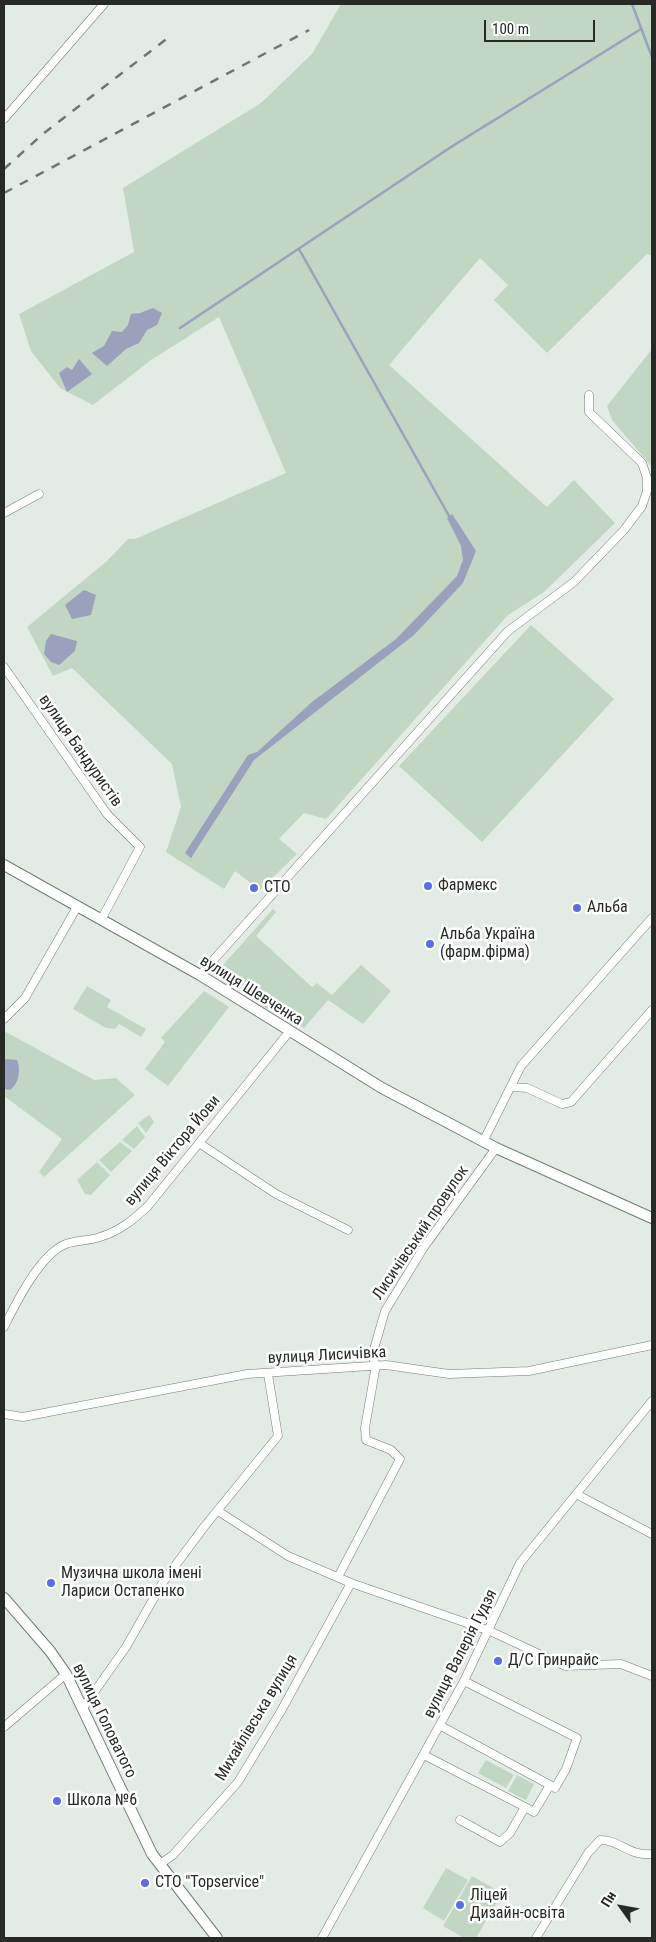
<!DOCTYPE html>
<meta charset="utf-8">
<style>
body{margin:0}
#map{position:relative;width:656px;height:1942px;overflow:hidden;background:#e3ece4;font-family:"Roboto Condensed",sans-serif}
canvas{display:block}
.frame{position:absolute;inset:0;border:5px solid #272a27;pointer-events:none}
.north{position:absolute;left:596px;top:1882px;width:50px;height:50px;-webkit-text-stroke:4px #fff;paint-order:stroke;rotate:302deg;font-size:14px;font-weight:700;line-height:20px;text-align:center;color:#272a27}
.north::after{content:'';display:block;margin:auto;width:18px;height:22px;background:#272a27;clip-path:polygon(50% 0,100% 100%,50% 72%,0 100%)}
.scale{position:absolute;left:484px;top:20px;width:111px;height:22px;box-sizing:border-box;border:2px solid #272a27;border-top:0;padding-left:6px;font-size:15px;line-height:18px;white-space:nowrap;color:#272a27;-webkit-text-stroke:4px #fff;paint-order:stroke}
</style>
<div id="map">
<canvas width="656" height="1942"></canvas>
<div class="frame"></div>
<div class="north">Пн</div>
<div class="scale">100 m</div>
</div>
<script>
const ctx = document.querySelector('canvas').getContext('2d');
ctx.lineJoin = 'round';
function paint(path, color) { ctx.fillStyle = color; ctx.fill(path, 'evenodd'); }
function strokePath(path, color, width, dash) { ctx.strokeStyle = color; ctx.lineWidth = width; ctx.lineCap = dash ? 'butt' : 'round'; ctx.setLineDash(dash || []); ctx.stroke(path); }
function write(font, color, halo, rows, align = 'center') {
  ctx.font = font + ' "Roboto Condensed",sans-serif'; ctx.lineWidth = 5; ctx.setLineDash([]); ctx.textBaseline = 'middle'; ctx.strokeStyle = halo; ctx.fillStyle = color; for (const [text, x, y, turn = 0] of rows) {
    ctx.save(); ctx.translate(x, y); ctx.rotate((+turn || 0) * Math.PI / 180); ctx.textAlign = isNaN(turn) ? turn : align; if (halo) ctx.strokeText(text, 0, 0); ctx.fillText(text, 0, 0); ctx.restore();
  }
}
paint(new Path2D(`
 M341,4H652V256L647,254L547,353L494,300L508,285L480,258L389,365L547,507L574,480L615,523L544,592L508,615L326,819L304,813L279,839L297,854L260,890L235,871L224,889L166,852L181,807L172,764L72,668L53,676L27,627L107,561L128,539H135L286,473L219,317L151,360L93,405L60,388L31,351L19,314L134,252L123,188L261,103L312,54Z
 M652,349V467L612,420L607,406Z
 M531,625L614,699L482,842L399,766Z
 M273,909L276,912L256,936L312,987L317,983L332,995L361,965L391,991L363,1024L328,1000L304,1028L260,1005L251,994L215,974Z
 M87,986L111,1000L107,1007L146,1029L141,1037L119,1024L115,1029L106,1028L73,1009Z
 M204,991L229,1007L168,1086L145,1069L165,1042L161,1038Z
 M4,1031L94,1080L116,1078L135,1095L44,1177L39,1172L62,1139L4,1096Z
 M149,1115L154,1122L146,1133L138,1123Z
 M137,1126L145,1137L134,1149L122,1140Z
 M120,1142L132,1151L111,1172L99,1160Z
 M97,1162L110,1175L91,1195L85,1194L77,1180Z
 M486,1760L514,1775L506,1788L478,1773Z
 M517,1775L534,1784L526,1800L508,1791Z
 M446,1868L468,1880L444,1921L423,1908Z
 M472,1876L502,1893L476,1938H464L443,1926Z`), '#c1d6c3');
paint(new Path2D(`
 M153,308L162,313L157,325L147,330L139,343L126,349L107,366L92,353L104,346L112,331L122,332L128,325L131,314L140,313Z
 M79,359L92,374L67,392L59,373L67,367L72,370Z
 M452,514L476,551L463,583L414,635L254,760L191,858L185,853L248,755L257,752L312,702L396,639L457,576L463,560L461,546L447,518Z
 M84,590L96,595L91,615L72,619L65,605Z
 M51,634L77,641L75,651L59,665L51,662L44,654L46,641Z
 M6,1059L17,1060C21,1069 19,1084 10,1090L4,1089V1061Z`), '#99a1bd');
strokePath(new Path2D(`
 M632,4L652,57
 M299,249L449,516
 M180,328L451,147L641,29`), '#99a1bd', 2.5);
const street = new Path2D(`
 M4,119L104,4
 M4,513L39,494
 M4,667L107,814L140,847L101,920
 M200,975L508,631L574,582L624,530L642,506L647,491V478L642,463L589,412V395
 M4,1019L25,998L77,907
 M512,1087L527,1088L562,1104L571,1102L652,1010
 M483,1142L521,1066L652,918
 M199,1143L276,1194L348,1230
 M4,1327C16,1303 40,1254 66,1244C76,1240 89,1241 100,1237C120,1231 133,1220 148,1206L289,1032
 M4,1414L23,1417L247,1374L386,1365L449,1374L529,1371L652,1345
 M576,1494L652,1534
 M218,1511L288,1556L351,1583L490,1631L565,1666L621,1664L652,1676
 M338,1577L400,1459L391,1450L366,1440L365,1428L376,1365L372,1356L385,1311L424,1247L496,1148
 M464,1681L577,1738L566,1769L555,1788L550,1785
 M83,1708L126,1647L163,1582L204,1527L278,1436L268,1374
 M441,1726L550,1785L534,1812L525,1807
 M4,1727L66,1674
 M424,1755L525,1807L510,1833L500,1842L460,1820
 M160,1864L173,1855L238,1782L281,1711L351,1583
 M322,1938L464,1681L520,1563L652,1401
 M536,1938L588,1853L600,1840C621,1840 627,1856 652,1854`);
const secondary = new Path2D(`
 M4,865L200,975L382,1088L496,1148L652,1218
 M4,1598L50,1651L66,1674L152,1854L217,1938`);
strokePath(street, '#737b74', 9);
strokePath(secondary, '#737b74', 12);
strokePath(street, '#fff', 8);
strokePath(secondary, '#fff', 10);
strokePath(new Path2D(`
 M4,169L44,133L169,37
 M4,193L309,30`), '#707570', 2.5, [9, 9]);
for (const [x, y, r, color] of [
 [428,886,5,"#5d6de5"],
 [254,888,5,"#5d6de5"],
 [577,908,5,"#5d6de5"],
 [430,944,5,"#5d6de5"],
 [51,1583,5,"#5d6de5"],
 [498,1661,5,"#5d6de5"],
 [57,1801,5,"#5d6de5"],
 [145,1883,5,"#5d6de5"],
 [460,1905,5,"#5d6de5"]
]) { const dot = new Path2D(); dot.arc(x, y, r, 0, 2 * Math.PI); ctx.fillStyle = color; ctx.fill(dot); strokePath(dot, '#fff', 2); }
write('16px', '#272a27', '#fff', [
 ["вулиця Бандуристів",80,751,55],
 ["вулиця Шевченка",251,991,32],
 ["вулиця Віктора Йови",173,1151,-50],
 ["Лисичівський провулок",421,1233,-56],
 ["вулиця Лисичівка",327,1356,-3],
 ["вулиця Валерія Гудзя",461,1654,-63],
 ["Михайлівська вулиця",257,1718,-59],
 ["вулиця Головатого",104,1721,64]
]);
write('16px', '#272a27', '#fff', [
 ["Фармекс",438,886],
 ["СТО",264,888],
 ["Альба",587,908],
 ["Альба Україна",440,935],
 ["(фарм.фірма)",440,953],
 ["Музична школа імені",61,1574],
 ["Лариси Остапенко",61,1592],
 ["Д/С Гринрайс",508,1661],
 ["Школа №6",67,1801],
 ["СТО \"Topservice\"",155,1883],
 ["Ліцей",470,1896],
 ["Дизайн-освіта",470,1914]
], 'left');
</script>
